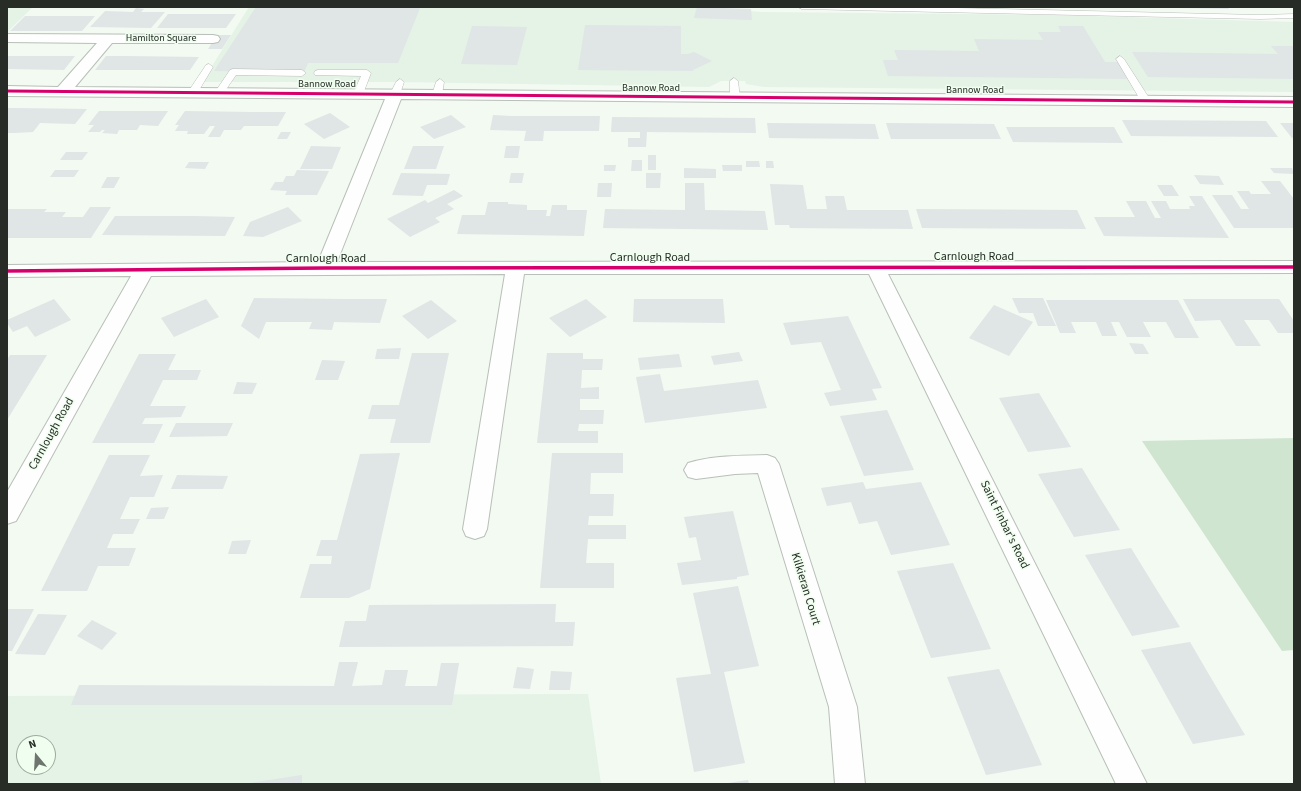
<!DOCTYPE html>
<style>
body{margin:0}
#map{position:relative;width:1301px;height:791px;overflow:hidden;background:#f2faf2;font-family:"Source Sans 3",sans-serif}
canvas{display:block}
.frame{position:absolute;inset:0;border:8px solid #272c27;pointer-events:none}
.north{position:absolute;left:16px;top:735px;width:40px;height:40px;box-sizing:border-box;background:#effeef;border:1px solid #9faa9f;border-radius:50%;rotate:342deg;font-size:11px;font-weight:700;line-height:16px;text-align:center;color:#272c27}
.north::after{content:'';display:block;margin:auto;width:14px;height:18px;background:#6e746e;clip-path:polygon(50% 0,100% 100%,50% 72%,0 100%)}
</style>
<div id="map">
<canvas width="1301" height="791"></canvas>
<div class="frame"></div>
<div class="north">N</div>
</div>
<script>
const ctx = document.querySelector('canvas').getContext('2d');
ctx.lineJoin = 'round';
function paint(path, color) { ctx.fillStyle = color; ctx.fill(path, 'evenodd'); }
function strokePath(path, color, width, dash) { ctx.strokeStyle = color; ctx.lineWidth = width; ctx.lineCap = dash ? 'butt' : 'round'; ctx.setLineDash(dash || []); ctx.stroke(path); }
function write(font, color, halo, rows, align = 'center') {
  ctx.font = font + ' "Source Sans 3",sans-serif'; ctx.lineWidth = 3; ctx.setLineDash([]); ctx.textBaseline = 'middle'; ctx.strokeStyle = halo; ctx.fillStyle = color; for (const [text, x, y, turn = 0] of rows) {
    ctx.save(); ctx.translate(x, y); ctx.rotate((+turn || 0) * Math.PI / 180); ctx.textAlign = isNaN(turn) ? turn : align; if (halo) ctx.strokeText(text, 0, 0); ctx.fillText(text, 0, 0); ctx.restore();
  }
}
paint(new Path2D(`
 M7,7H33L7,32Z
 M249,7H700L761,12L1057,15L1294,22V92L764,87L746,84L745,81H721L709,87L400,82H202Z
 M588,694L601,784H7V696ZM24,743H48V767H24Z`), '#e4f3e5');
paint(new Path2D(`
 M1294,438V650L1282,651L1142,441Z`), '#cfe5d0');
paint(new Path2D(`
 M256,7L420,8L398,63H308L304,72L214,71Z
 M697,7L751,9L752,20L694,18Z
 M1177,7H1227L1229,9L1177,8Z
 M136,8L144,9L141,12H165L151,28L90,27L105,11L133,12Z
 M168,14H236L226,28H157Z
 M25,16H95L82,31H10Z
 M585,25L681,26V54H688L694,52L712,61L693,70V71L578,70Z
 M472,26L527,27L517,65L461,64Z
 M1058,26H1083L1105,62H1120L1130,79L888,76L883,60H898L894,50L979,51L974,39L1043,40L1038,32H1061Z
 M217,35H231L222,49H208Z
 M1271,46H1294V79L1148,77L1132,52L1278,54Z
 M7,56H75L64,70L7,69Z
 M106,56H125L199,57L190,70H95Z
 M7,108H17L87,109L75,124L40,123L33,132L14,133H7Z
 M99,111H168L158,126L140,125L137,130H119L117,134L102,133L105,130H102L100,132H88L94,125H88Z
 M185,111L252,112H286L278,126H244L241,130H224L220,137H208L215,126H210L204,134H187L188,131H175L179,125H175Z
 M330,113L350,127L324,139L304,124Z
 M451,115L466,127L434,139L420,127Z
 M493,115L511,116H600L599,131H544L543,141H524L526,131L490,130Z
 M612,117L755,118L756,133L647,132L646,147H628V138H640V132H611Z
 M1122,120L1266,121L1278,137L1131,136Z
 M767,123L875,124L879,139L769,138Z
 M886,123L994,124L1001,139H891Z
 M1280,123H1294V138H1292Z
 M1006,127H1114L1123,143L1013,142Z
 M281,132H291L287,139H277Z
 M311,146L341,147L332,169H300Z
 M413,146H444L436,169H404Z
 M506,146H520L518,158H504Z
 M66,152H88L82,160H60Z
 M648,155H656V170H648Z
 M632,160H642V171H631Z
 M746,161H759L760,167H746Z
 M766,161H773L774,168H766Z
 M189,162H209L205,169L185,168Z
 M604,165H616L615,171H604Z
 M722,165H742V171H723Z
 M684,168L716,169V178H684Z
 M1270,168H1292L1294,174L1274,173Z
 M55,170H79L74,177H50Z
 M297,170L329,171L317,195H285L287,191L270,190L275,182H283L286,176H294Z
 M401,173L450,174L447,185H427L423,196L392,195Z
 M511,173H524L522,183H509Z
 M646,173H661L660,188H646Z
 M1194,175L1219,176L1224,185L1200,184Z
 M107,177H120L114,188H101Z
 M1261,181H1280L1294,199V228H1234L1212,195H1232L1241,209H1249L1237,191H1249L1251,194H1271Z
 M598,183H612L611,197H597Z
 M685,183H704L705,210L765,211L768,230L603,228L605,209L685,210Z
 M770,184L803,185L807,209H827L825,196H844L847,210H908L913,229L790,228L789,225H775Z
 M1157,185H1172L1179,196H1164Z
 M454,190L463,196L447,204L454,209L435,218L440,222L410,237L387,219L425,200L428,203Z
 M1189,196H1202L1229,238L1104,236L1094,217H1135L1126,201H1146L1155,218H1161L1151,201H1166L1170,209H1190L1189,206H1195Z
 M488,202H508V204L527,205V210H547L546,216H550L552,205H567V210H587L584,236L457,234L462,215H485Z
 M90,207H111L91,238H7V209H47L44,212H66L62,217H83Z
 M288,207L302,221L263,237L243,236L250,222Z
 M916,209L1077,210L1086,229L922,228Z
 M115,216H195L235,217L225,236L102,235Z
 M254,298L343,299H387L380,323L334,322L332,330L309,329L312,322H266L259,339L241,326Z
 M1012,298H1043L1056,326H1038L1033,313H1019Z
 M54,299L71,320L35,337L27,326L13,332L7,323V320Z
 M206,299L219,317L174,337L161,318Z
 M586,299L607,317L570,337L549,318Z
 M634,299H723L725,323L633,322Z
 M1183,299H1279L1294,321V333H1278L1269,320H1244L1261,346H1236L1220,320L1195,321Z
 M431,300L457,321L428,339L402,316Z
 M1046,300H1178L1199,338H1175L1166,322H1143L1151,337H1127L1119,322H1111L1117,336H1102L1096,322H1071L1076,333H1060Z
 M994,305L1033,322L1009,356L969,338Z
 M848,316L882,388L872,389L877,400L830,406L824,393L841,390L821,342L791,345L783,323Z
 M1129,343L1143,344L1149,354H1135Z
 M401,348L399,359H375L377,349Z
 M739,352L743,361L714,365L711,356Z
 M412,353H449L430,443H390L396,419H368L372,405H399Z
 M547,353H583V359H603L602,370H582L581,388L599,387V399H580V410H604L603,424H579L578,431H598V443H537Z
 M139,354H176L168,370H201L197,380H163L150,406H186L181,417L145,418L142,424H163L154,443H92Z
 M679,354L682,367L640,370L638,358Z
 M10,355H47L7,420V360Z
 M322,360L345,361L338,380H315Z
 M660,374L664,391L758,380L767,408L645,423L636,377Z
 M237,382L257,383L252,394H233Z
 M1039,393L1071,447L1028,452L999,398Z
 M887,410L914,470L864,476L840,416Z
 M176,423H233L227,436L169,437Z
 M400,453L370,589L349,598H300L310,564H331L332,556H316L321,540H337L360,454Z
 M552,453H623V473H591L590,494H614L613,516H589L588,525H626V539H588L586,563H614V588H540Z
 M109,455H150L140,476L163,475L154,497H130L120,519H140L133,534H113L107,548H136L129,566H98L87,591H41Z
 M1082,468L1100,498L1120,530L1074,537L1038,474Z
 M177,475L228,476L223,489H171Z
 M863,482L866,489L921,482L950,545L891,555L877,521L859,524L851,502L827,506L821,488Z
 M169,507L164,519H146L151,508Z
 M733,511L749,575L737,577V579L682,585L677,563L701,560L696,537L689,538L684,517Z
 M251,540L246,554H228L232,541Z
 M1131,548L1155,587L1180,627L1132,636L1085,555Z
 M953,563L991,649L931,658L897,571Z
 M738,586L759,666L724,672L745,763L694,772L676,678L711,674L693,593Z
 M556,604L555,622H575L573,646L339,647L345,621H366L369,605Z
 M7,609H34L12,651H7Z
 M38,614L67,615L45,655L15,654Z
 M92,620L117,633L102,650L77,636Z
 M1190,642L1211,678L1245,735L1193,744L1141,650Z
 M339,662H358L352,686L382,685L385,670H408L405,686H437L441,663H459L452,705H71L79,685L334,686Z
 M517,667L534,669L530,689L513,688Z
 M999,669L1042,765L986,775L947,677Z
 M551,671L572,672L570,690H549Z
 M302,775V784H250V783Z
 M748,780L749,784H728V783Z`), '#e0e5e6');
const lane = new Path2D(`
 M798,7H913L1260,15L1294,14V18L1260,19L802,9Z
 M1120,56L1124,59L1151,101L1149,103H1143L1141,101L1116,59Z
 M209,64L213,67L198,92L196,94H190L188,92L206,65Z
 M233,69L302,70L306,73L302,76L236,75L223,94H217L215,92L230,70Z
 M318,70H367L371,73L363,94L358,97L353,94L361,76L315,75L314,73L315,71Z
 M734,78L738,81L740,98L735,101L730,98V81Z
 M400,79L404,82L400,94L395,97L392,96L390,94L396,82Z
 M440,79L444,82L442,95L437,98L434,97L432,95L436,82Z`);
const street = new Path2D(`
 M7,34L213,35L218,36L220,39L218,42L213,43H112L75,87L1294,97V107L401,99L337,262L1294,261V273L888,274L1147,784H1116L869,274H524L487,529L484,536L475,539L466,536L463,529L505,274L151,276L16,521L7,524V492L131,276L7,277V265L318,262L385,99L7,96V86L58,87L97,43L7,42Z
 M767,455L775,458L779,464L857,707L865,784H835L829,707L758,473L735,474L696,479L688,477L684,470L688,463C713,455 741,456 767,455Z`);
strokePath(lane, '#b9bfb9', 1);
strokePath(street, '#b9bfb9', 2);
paint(lane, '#fdfefd');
paint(street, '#fdfefd');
strokePath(new Path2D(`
 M7,91L1294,102`), '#d6006c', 3);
strokePath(new Path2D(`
 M7,271L325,268L1294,267`), '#d6006c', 3.5);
write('10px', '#272c27', '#effeef', [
 ["Hamilton Square",161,39],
 ["Bannow Road",327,85],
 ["Bannow Road",651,89],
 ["Bannow Road",975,91]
]);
write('12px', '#272c27', '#effeef', [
 ["Carnlough Road",974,257],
 ["Carnlough Road",650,258],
 ["Carnlough Road",326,259],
 ["Carnlough Road",52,434,-61],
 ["Saint Finbar's Road",1004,525,64],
 ["Kilkieran Court",805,589,73]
]);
</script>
